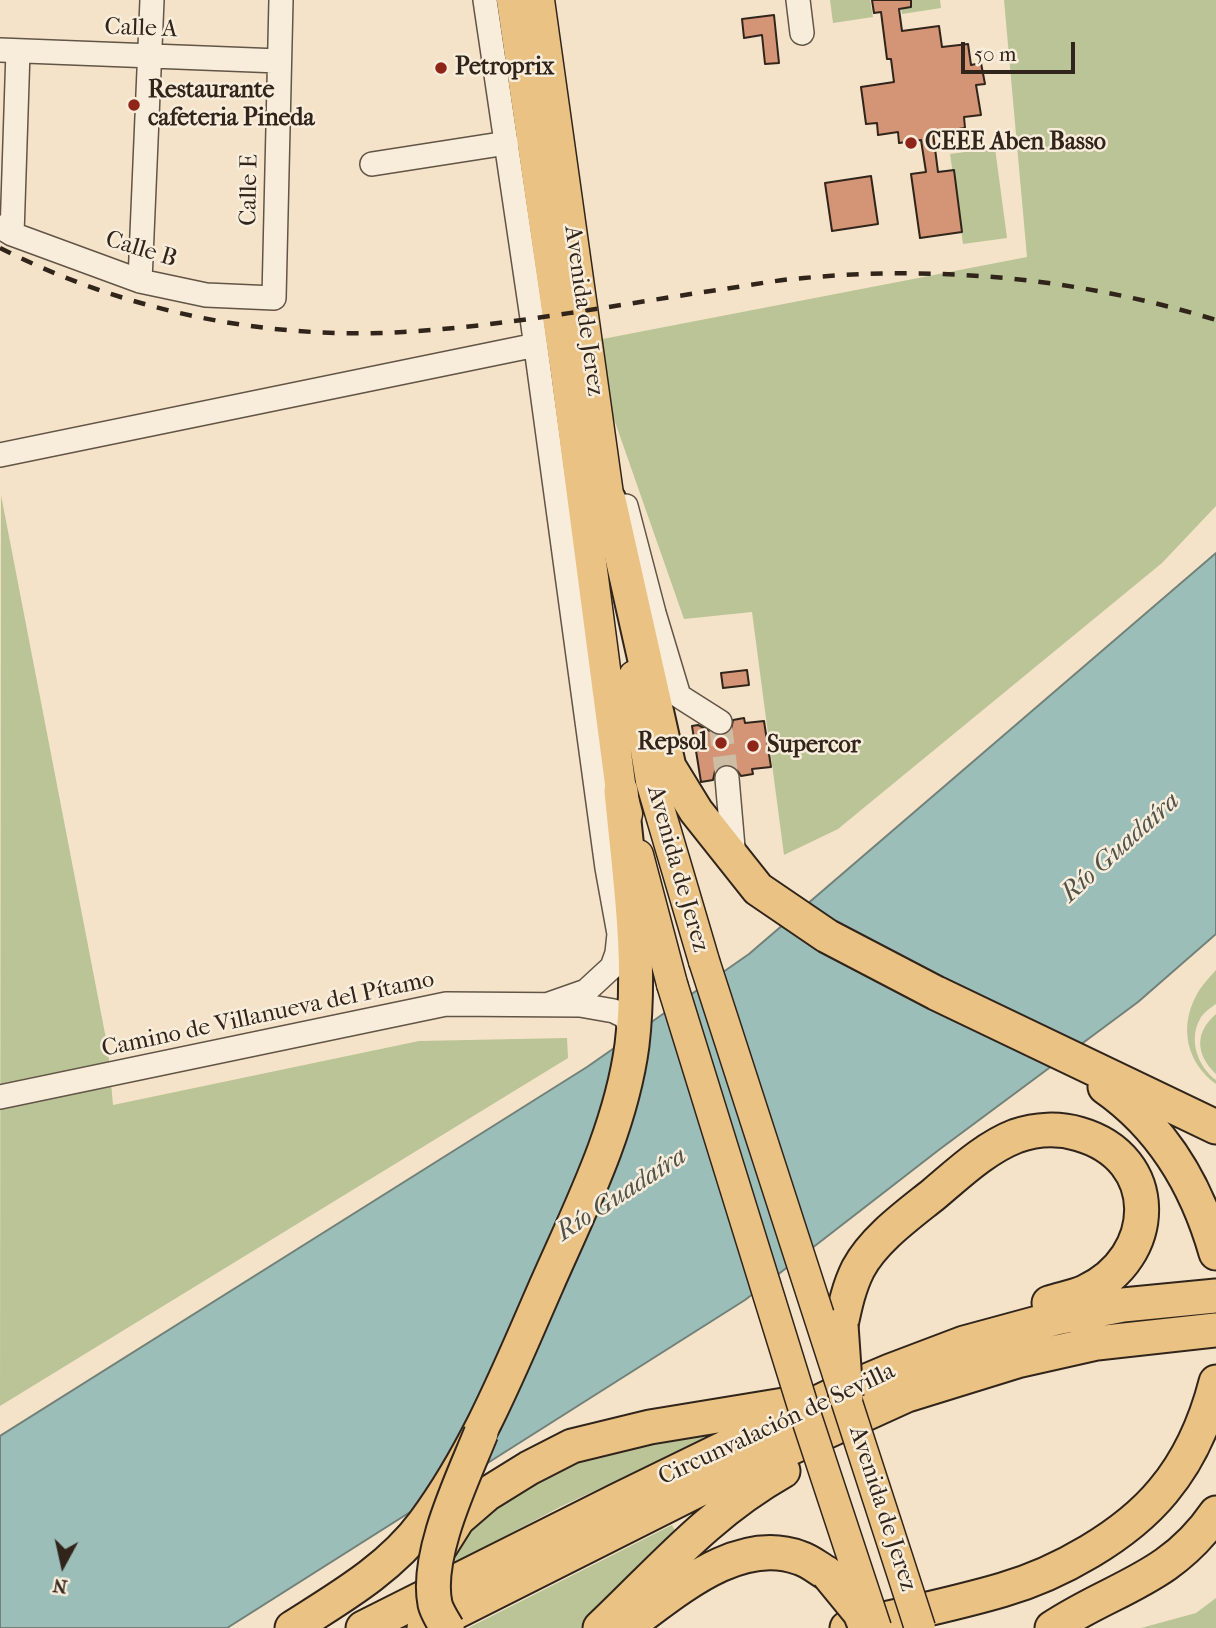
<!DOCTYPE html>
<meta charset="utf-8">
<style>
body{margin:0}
#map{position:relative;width:1216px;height:1628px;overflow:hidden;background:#f4e3c8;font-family:"IM FELL French Canon",serif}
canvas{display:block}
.north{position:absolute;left:28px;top:1530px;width:70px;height:70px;-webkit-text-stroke:5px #f8eddb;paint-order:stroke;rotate:188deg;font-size:19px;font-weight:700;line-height:28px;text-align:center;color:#31251b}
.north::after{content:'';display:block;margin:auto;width:24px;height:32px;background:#31251b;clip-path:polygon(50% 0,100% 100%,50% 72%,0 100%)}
.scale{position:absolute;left:961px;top:42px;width:114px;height:32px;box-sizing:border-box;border:4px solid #31251b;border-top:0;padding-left:9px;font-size:21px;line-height:24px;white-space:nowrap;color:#31251b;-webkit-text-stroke:5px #f8eddb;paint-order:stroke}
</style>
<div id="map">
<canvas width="1216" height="1628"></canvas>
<div class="north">N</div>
<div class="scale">50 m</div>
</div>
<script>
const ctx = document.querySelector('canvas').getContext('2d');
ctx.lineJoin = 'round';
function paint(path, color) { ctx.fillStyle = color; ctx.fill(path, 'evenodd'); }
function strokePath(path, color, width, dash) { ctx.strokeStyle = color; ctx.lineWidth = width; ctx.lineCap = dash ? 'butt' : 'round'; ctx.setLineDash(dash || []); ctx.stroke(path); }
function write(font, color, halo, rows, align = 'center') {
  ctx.font = font + ' "IM FELL French Canon",serif'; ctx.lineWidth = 5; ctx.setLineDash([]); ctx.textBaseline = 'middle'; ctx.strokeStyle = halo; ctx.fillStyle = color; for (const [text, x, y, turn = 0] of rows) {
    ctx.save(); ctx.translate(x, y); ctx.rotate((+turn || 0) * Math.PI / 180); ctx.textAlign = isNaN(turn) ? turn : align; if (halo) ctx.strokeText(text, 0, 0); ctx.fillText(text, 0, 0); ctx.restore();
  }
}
paint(new Path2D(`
 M830,0H870L873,17L833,23Z
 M900,0H940L941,8L902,14Z
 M1004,0H1216V506L1162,563L838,829L784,855L752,612L684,619L587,342L1027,257Z
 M995,148L1007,238L963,244L950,154Z
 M1,495L108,1049L113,1105L419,1041L567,1038L568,1058L0,1406Z
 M1216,970V1004C1210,1008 1203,1013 1200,1019C1188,1040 1198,1067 1216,1080V1084C1187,1063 1179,1028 1196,996C1201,986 1209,978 1216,970Z
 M1216,1014V1074C1195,1054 1195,1032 1216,1014Z
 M739,1423L560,1507L443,1569L461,1527L571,1457Z
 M672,1525L676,1533L587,1628H468Z
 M1216,1598V1628H1141L1196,1613Z`), '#bac497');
const water = new Path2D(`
 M1216,553V934L1138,1002L940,1149L745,1300L227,1628H0V1436L587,1067L749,954Z`);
paint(water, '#9cbeb8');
strokePath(water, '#718179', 2);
const building = new Path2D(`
 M872,0H911V7L899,9L902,31L939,26L942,47L968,44L971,65L981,63L985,84L976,85L981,115L964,117L965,128L933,133L938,172L954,170L962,232L920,238L911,174L926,172L921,140L899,143L898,132L878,135L877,123L866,124L861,87L894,82L891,59H887L881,12L874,13Z
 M774,15L779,63L765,64L762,35L744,38L742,19Z
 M871,176L878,224L832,231L825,183Z
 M747,670L749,685L723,688L721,673Z
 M744,718L745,723L764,721L771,767L752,769L753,774L741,776L734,766L725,764L715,771L713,780L701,782L692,726L698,725L720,736L731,730L733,720Z`);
paint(building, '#d49576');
strokePath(building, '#31251b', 2);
strokePath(new Path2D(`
 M720,722L727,778`), '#cdbda5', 23, [23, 11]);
const minor = new Path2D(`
 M485,0L532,318L607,868L619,934L617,953L612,967L586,991L549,1004
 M798,0L802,33
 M0,50L279,61
 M372,164L507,143
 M0,227L12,234L140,281L206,295L274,298L281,0
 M12,234L18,51
 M140,281L152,0
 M0,455L536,345
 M626,506L654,613L679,696L720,722
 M727,778L734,859
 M0,1097L446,1004L580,1005L614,1011L626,1017L632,1036`);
const major = new Path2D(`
 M512,0L566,372L621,791L627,814
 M539,0L612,523
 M634,676L651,781L704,961
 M638,855L672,984`);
const highway = new Path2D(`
 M609,500L669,767L696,811L758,889L827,936L936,993L1216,1127
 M1105,1087C1162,1127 1197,1186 1216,1253
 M841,1325C845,1306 849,1287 858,1269C874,1239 908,1215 934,1194C959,1173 985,1148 1016,1136C1036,1129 1059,1128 1079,1134C1163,1158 1160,1257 1085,1292C1074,1297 1061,1299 1049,1303
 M441,1546L458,1519L487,1494L529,1468L572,1446L650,1427L784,1405
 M292,1628C339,1598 390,1569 424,1523C478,1450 511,1366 547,1284C581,1207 621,1128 632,1045C642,961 629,875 621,791
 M363,1628L616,1501L831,1396L890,1371L964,1343L1056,1318L1123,1305L1216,1296
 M424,1628L696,1491L907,1395L1017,1361L1097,1343L1216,1330
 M600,1628C661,1570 709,1513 783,1471
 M625,1628C672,1595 737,1534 800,1558C810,1561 819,1569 828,1574
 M847,1628C899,1615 951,1605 1002,1590C1058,1574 1126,1536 1163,1491C1189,1460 1206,1421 1216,1382
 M1052,1628C1114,1587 1170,1580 1216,1513`);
strokePath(minor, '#625446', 26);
strokePath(major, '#31251b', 33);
strokePath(highway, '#31251b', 37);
strokePath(minor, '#f8eddb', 23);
strokePath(major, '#eac284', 30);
strokePath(highway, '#eac284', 33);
strokePath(new Path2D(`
 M0,248C124,311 265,340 403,332C508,326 614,305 718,290C746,286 775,280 804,278C942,265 1083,279 1216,320`), '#31251b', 4.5, [12, 12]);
const majorBridge = new Path2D(`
 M704,961L920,1628
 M672,984L805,1413L876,1628`);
const highwayBridge = new Path2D(`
 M841,1325L846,1397
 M828,1574L860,1613L866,1628
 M447,1628C443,1621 437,1612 435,1604C425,1555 463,1478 481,1433`);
strokePath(majorBridge, '#31251b', 33, []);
strokePath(highwayBridge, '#31251b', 37, []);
strokePath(majorBridge, '#eac284', 30);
strokePath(highwayBridge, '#eac284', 33);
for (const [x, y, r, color] of [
 [441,68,7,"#8f2418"],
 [134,105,7,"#8f2418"],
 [911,143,7,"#8f2418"],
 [721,743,7,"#8f2418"],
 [753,746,7,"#8f2418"]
]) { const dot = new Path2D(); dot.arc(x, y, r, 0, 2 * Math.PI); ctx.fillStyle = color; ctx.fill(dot); strokePath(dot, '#f8eddb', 2.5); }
write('24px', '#31251b', '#f8eddb', [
 ["Calle A",141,29,2],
 ["Calle E",250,190,-89],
 ["Calle B",141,250,17],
 ["Avenida de Jerez",583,311,82],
 ["Avenida de Jerez",677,869,74],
 ["Camino de Villanueva del Pítamo",268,1015,-12],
 ["Circunvalación de Sevilla",777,1425,-25],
 ["Avenida de Jerez",882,1509,72]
]);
write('bold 24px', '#31251b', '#f8eddb', [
 ["Petroprix",455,68],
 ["Restaurante",148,91],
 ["cafeteria Pineda",148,119],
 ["CEEE Aben Basso",925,143],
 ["Repsol",707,743,"right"],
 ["Supercor",767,746]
], 'left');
write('italic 26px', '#51534a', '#f8eddb', [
 ["Río Guadaíra",1121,848,-42],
 ["Río Guadaíra",622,1195,-33]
]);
</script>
